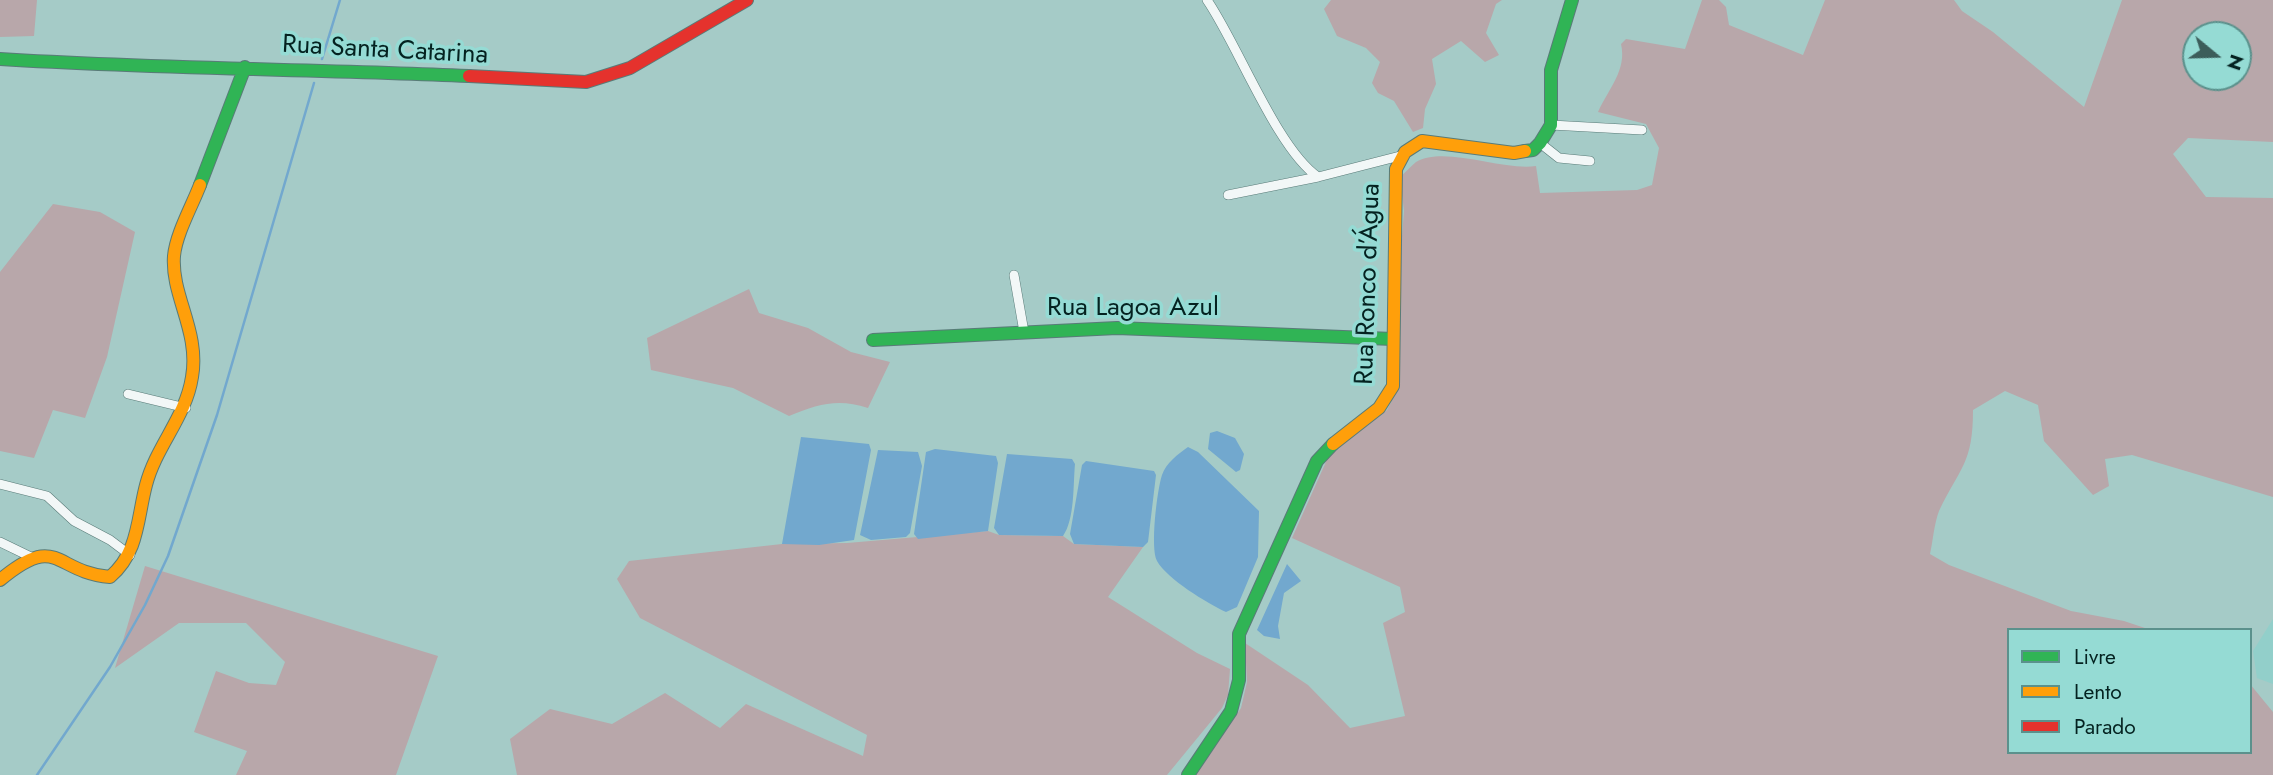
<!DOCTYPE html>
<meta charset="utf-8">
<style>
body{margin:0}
#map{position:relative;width:2273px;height:775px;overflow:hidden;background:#a5cbc7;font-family:Jost,sans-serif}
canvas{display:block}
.legend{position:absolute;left:2007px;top:628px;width:245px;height:126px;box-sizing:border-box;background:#95dbd4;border:2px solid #5b918c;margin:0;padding:9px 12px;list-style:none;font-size:21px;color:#042220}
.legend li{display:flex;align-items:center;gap:14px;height:35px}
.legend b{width:35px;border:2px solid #5b918c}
.north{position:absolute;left:2182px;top:21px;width:70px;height:70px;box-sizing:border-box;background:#95dbd4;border:2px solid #5b918c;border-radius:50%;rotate:109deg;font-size:19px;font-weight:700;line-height:28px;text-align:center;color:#042220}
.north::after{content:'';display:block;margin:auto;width:24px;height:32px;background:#3c5d5a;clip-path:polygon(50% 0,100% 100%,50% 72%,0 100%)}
</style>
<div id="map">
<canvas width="2273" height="775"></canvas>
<ul class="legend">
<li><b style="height:9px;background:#30b455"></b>Livre</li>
<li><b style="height:9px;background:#ff9f0a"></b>Lento</li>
<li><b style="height:9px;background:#e5322d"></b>Parado</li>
</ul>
<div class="north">N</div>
</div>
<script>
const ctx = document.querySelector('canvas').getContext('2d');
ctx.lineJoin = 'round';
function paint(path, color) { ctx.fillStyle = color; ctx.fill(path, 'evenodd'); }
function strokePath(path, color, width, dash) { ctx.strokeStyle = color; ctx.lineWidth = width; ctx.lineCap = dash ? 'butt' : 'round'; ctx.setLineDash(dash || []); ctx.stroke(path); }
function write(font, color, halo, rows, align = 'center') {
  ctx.font = font + ' Jost,sans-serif'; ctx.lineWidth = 7; ctx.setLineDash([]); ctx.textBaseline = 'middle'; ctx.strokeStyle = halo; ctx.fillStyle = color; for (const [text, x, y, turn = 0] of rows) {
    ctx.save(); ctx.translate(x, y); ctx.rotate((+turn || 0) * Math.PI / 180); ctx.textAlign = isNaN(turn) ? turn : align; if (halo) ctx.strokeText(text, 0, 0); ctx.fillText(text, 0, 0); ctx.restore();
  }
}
paint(new Path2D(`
 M2273,619V684L2257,678L2253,651Z`), '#92cfca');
paint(new Path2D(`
 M0,0H37L34,36L0,37Z
 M1331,0H1502L1496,4L1486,33L1499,55L1485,62L1461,41L1432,59L1436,84L1425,109L1423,128L1413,132L1394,101L1378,93L1372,83L1380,62L1366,48L1337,36L1324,9Z
 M1702,0H1719L1726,7L1729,25L1803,55L1825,0H1954L1962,11L1993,32L2084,107L2122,0H2273V142L2188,138L2173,154L2206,197L2273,198V497L2132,455L2105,459L2109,486L2093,495L2044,441L2038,405L2005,391L1973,410C1973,464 1960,467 1939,511C1934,524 1933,541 1930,554L1949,565L2071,611L2124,621L2151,630H2009V752H2250V684L2273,712V775H1196L1241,708L1247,682L1245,643L1308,685L1350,728L1405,716L1383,623L1405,612L1400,587L1292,538L1329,455L1387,410L1399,386L1400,262L1404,211L1400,177C1405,173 1411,166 1416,162C1445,145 1502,171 1536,166L1540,193L1637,190L1652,185L1659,148L1646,124L1598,112C1609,88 1627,70 1621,44L1626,39L1685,49ZM2196,35H2238V77H2196Z
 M53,204L100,212L135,232L107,357L85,418L53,410L34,458L0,451V272Z
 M749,289L759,313L808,328L851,352L890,362L868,408C838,398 818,404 789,416L733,388L651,370L647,338Z
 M988,531L999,535L1063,536L1074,544L1143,547L1108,597L1197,653L1230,669L1228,695L1222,708L1167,775H517L510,739L550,709L612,724L665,693L720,728L746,704L863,756L867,735L640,618L617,579L629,561L782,544L847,543Z
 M145,566L438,656L396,775H236L247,751L194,732L216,671L249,683L276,685L285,662L246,623H179L115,668Z`), '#b8a7aa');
paint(new Path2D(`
 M1217,431L1235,438L1244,454L1240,470L1236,472L1208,449L1210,433Z
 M801,437L869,444L871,450L854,540L819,545L782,544Z
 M1188,447L1198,452L1259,511L1258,557L1237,607L1226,612C1207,603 1167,579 1157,561C1150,548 1157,490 1162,475C1166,463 1178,454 1188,447Z
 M935,449L996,456L998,463L988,531L918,539L914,534L926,452Z
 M878,450L918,452L922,466L910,533L906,537L871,540L860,535Z
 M1007,454L1072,459L1075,464C1073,485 1075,519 1063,536L999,535L994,528Z
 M1086,461L1154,471L1156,475L1148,542L1143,547L1074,544L1070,534L1082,465Z
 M1287,564L1301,581L1284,593L1278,626L1280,639L1264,636L1257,630Z`), '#72a8ce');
strokePath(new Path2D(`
 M322,59L340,0
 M37,775L110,667L145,605L168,556L217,415L314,83`), '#72a8ce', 2.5);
const street = new Path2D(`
 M1207,0C1238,45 1277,149 1318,177L1400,156
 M1551,125L1642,130
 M1540,143L1559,158L1590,161
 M1228,195L1318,177
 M1014,275L1024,332
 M128,394L186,408
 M0,484L47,496L74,521L110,540L130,555
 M0,542L31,557`);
const fast = new Path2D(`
 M0,59C156,69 313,69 469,76
 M1525,151L1533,150L1540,143L1551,125V70L1572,0
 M200,185L245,67
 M873,340L1117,328L1393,339
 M1188,775L1231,711L1239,680V634L1317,461L1333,444`);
const slow = new Path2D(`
 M1333,444L1379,408L1393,386L1396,169L1405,152L1422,141L1514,153L1525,151
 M0,580C59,531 53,572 110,577C139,552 137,519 146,485C156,446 186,417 192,377C200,331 171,296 174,256C176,234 192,206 200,185`);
const jam = new Path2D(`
 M469,76L586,82L630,68L747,0`);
strokePath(street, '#597b78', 10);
strokePath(fast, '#597b78', 14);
strokePath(slow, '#597b78', 14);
strokePath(jam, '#597b78', 14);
strokePath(street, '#f2f7f7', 9);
strokePath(fast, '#30b455', 12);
strokePath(slow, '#ff9f0a', 12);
strokePath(jam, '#e5322d', 12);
write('26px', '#042220', '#95dbd4', [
 ["Rua Santa Catarina",385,51,3],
 ["Rua Ronco d’Água",1369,284,-88],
 ["Rua Lagoa Azul",1133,309]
]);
</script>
